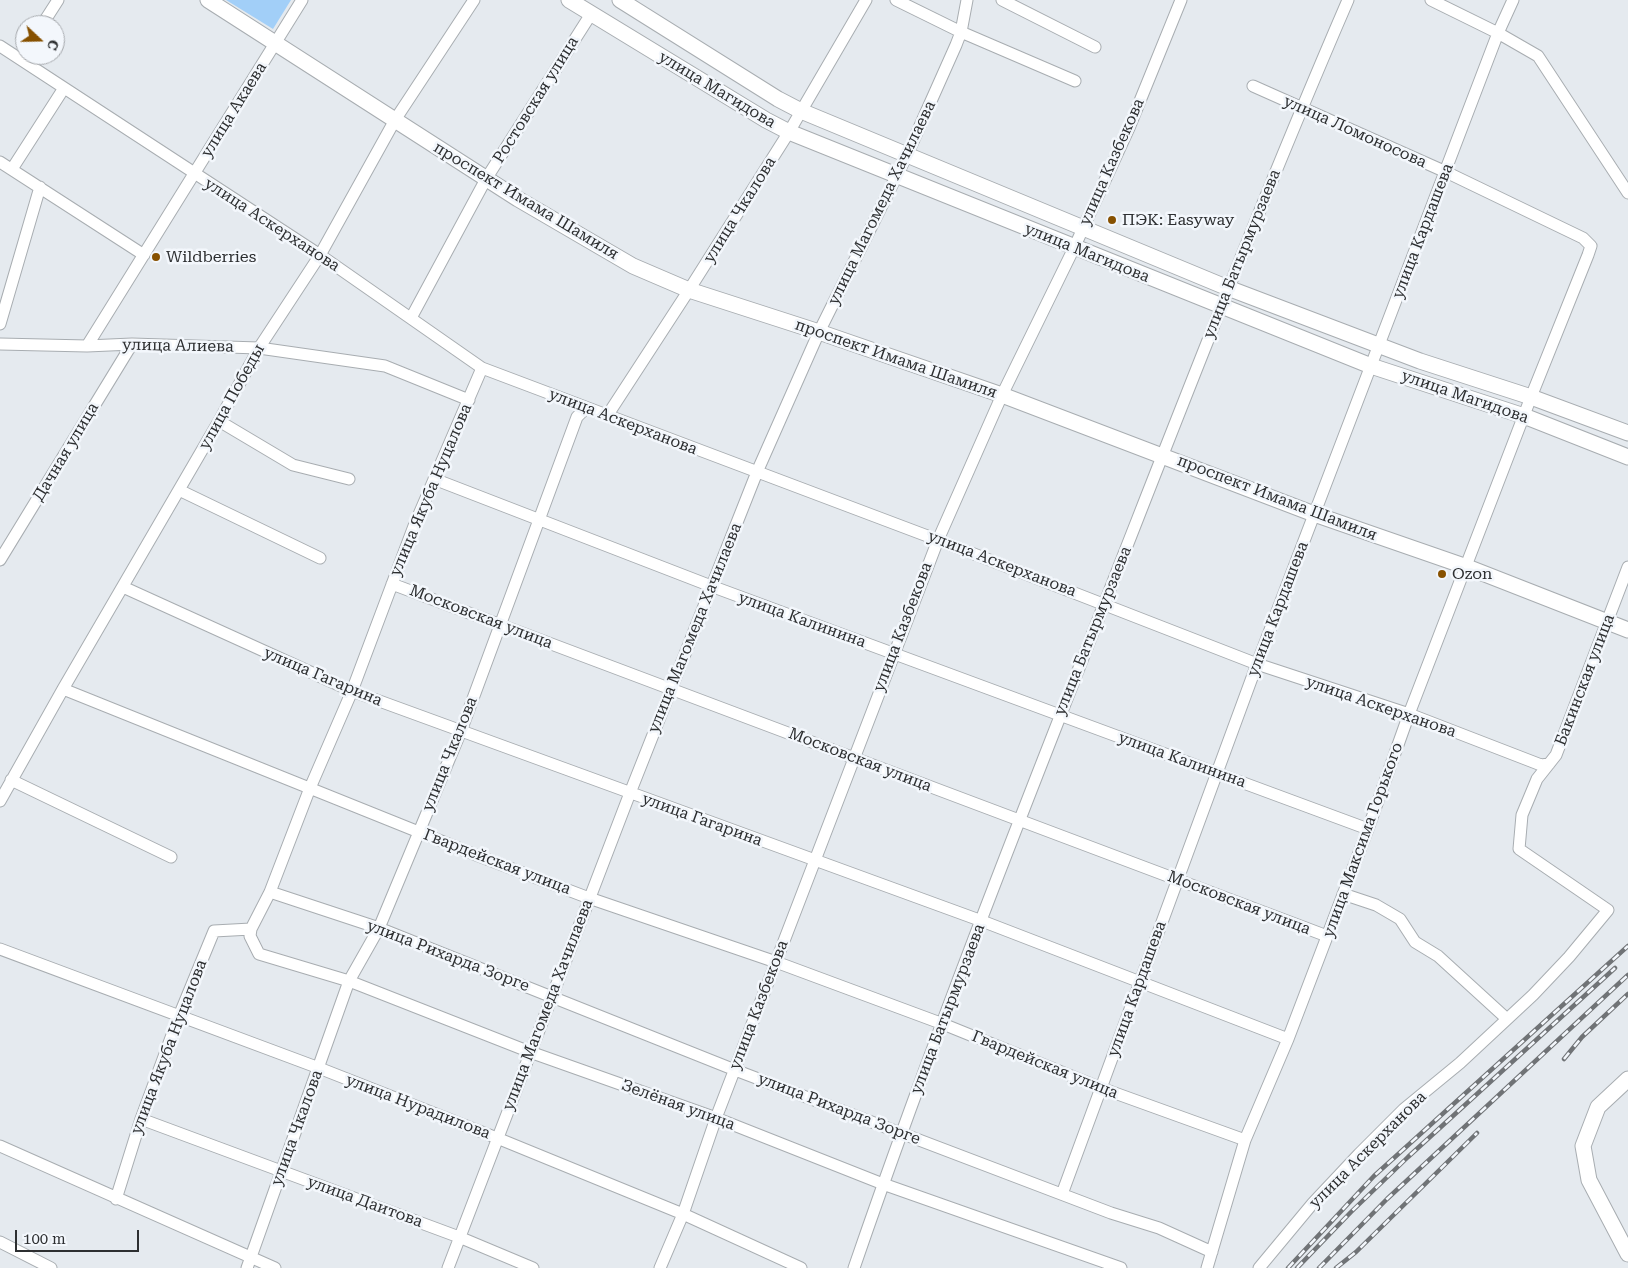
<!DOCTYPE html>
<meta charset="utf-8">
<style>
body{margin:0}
#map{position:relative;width:1628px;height:1268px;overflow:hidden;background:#e5eaef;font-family:"Roboto Serif",serif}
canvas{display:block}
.north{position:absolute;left:15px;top:15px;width:50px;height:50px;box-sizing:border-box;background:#f3f7fc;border:1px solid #a4a7ab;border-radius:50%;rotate:111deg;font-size:14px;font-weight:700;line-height:20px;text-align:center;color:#2d2f31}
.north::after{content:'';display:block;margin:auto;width:18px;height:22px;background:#875100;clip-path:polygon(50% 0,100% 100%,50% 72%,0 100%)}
.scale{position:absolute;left:15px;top:1230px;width:124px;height:22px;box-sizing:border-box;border:2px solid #2d2f31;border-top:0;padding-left:6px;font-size:15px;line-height:18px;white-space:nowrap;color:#2d2f31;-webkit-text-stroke:4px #f3f7fc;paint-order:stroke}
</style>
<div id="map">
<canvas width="1628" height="1268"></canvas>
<div class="north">С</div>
<div class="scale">100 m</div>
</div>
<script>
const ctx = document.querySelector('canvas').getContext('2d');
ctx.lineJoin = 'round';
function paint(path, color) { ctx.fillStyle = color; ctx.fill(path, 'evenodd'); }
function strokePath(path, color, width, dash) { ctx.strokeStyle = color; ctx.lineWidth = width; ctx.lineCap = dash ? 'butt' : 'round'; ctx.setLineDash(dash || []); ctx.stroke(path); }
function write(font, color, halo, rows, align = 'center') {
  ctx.font = font + ' "Roboto Serif",serif'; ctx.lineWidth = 5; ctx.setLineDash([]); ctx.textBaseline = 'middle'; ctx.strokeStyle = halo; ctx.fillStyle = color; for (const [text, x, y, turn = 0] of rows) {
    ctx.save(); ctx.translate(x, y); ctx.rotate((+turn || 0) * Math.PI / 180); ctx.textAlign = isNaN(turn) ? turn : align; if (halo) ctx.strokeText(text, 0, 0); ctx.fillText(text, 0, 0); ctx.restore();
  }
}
paint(new Path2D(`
 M226,0H291L273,29Z`), '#a2cff8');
const minor = new Path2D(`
 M896,0L961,32L1075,81
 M1002,0L1095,47
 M1431,0L1498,33L1538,56L1628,193
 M42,25L58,0
 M0,46L320,255L482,368L938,540L1257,664L1409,714L1541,765L1549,764
 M0,162L144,255
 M12,169L64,88
 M411,318L486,179L591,14
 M0,324L40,187
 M0,344L87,346L132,344L259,348L385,366L469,400
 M87,346L302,0
 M482,368L414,526L352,691L310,788L270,892L251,929L250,936L259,954L349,981L530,1052L716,1118L883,1184L1121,1268
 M607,416L689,290L789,132L866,0
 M219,421L293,465L349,479
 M434,479L711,586L1368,829
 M179,490L320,558
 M0,560L132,344
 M392,584L1327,936
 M123,587L352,691L982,921L1288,1039
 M63,689L476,855L589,898L776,962L943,1024L1101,1088L1245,1140
 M11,780L171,857
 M0,801L63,689L219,421L259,348L320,255L395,120L474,0
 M270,892L379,928L735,1070L1111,1213L1159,1228L1212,1252
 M1343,894L1376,905L1400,919L1415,942L1438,956L1507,1019
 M0,949L319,1068L497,1138L683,1214L801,1268
 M141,1119L459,1237L533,1268
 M0,1146L275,1268
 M1062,1194L1257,664L1498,33L1513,0
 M116,1199L141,1119L179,1016L214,931L251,929
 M0,1242L51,1268
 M247,1268L349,981L379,928L461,731L577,417L586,408
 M448,1268L630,793L757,472L819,332L907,155L956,45L961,32L967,0
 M660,1268L683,1214L716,1118L938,540L1002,395L1074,248L1129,128L1181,0
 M854,1268C931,1044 1018,823 1105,602C1184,401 1262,199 1348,0
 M1207,1268L1245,1140L1288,1039L1368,829L1409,714L1531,397L1588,255L1591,246L1583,238L1446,172L1253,86
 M1259,1268L1313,1203L1359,1154L1404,1109L1460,1063L1533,995L1569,957L1608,910L1519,849L1522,815L1537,779L1556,755L1628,567`);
const major = new Path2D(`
 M208,0L518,199L633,266L689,290L819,332L1002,395L1314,514L1467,567L1628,630
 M569,0L766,120L789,132L1371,366L1524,416L1628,457
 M620,0L778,99L801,111L1228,288L1420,361L1531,397L1628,433
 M1628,1079L1598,1107L1583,1146L1589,1180L1628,1254`);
strokePath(minor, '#a8adb1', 13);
strokePath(major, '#a8adb1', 17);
strokePath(minor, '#fff', 11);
strokePath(major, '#fff', 15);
const rail = new Path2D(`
 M1564,1059L1582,1037L1628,994
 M1288,1268L1374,1176L1628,946
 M1297,1268L1351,1212L1408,1157L1615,968
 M1319,1268L1387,1199L1628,975
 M1336,1268L1356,1252L1477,1133`);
strokePath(rail, '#707376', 4.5);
strokePath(rail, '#f3f7fc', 2.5, [8]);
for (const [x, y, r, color] of [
 [1112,220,5,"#875100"],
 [156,257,5,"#875100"],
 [1442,574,5,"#875100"]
]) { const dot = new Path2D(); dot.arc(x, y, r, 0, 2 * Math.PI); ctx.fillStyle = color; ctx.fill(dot); strokePath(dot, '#f3f7fc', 2); }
write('16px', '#2d2f31', '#f3f7fc', [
 ["улица Магидова",717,90,31],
 ["Ростовская улица",536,100,-58],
 ["улица Акаева",234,110,-58],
 ["улица Ломоносова",1355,132,24],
 ["улица Казбекова",1112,162,-66],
 ["проспект Имама Шамиля",526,201,31],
 ["улица Магомеда Хачилаева",882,203,-64],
 ["улица Чкалова",740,210,-58],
 ["улица Аскерханова",272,225,33],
 ["улица Кардашева",1423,231,-69],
 ["улица Магидова",1087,253,22],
 ["улица Батырмурзаева",1242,254,-68],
 ["улица Алиева",178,346,1],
 ["проспект Имама Шамиля",896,359,19],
 ["улица Победы",232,397,-61],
 ["улица Магидова",1465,397,19],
 ["улица Аскерханова",623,422,21],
 ["Дачная улица",66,452,-59],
 ["улица Якуба Нуцалова",431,490,-67],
 ["проспект Имама Шамиля",1277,498,21],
 ["улица Аскерханова",1002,564,21],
 ["улица Кардашева",1278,609,-69],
 ["Московская улица",481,617,21],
 ["улица Калинина",802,620,20],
 ["улица Казбекова",903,627,-69],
 ["улица Магомеда Хачилаева",695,628,-68],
 ["улица Батырмурзаева",1093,631,-68],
 ["улица Гагарина",323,677,23],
 ["Бакинская улица",1585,680,-69],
 ["улица Аскерханова",1381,707,19],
 ["улица Чкалова",450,754,-68],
 ["Московская улица",860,760,21],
 ["улица Калинина",1182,760,20],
 ["улица Гагарина",702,820,20],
 ["улица Максима Горького",1363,840,-70],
 ["Гвардейская улица",497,862,21],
 ["Московская улица",1239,903,21],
 ["улица Рихарда Зорге",448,956,21],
 ["улица Кардашева",1137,989,-70],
 ["улица Магомеда Хачилаева",548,1005,-69],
 ["улица Казбекова",759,1005,-69],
 ["улица Батырмурзаева",948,1009,-69],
 ["улица Якуба Нуцалова",169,1047,-69],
 ["Гвардейская улица",1045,1065,22],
 ["Зелёная улица",678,1105,20],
 ["улица Нурадилова",418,1107,21],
 ["улица Рихарда Зорге",839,1109,21],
 ["улица Чкалова",297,1128,-70],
 ["улица Аскерханова",1368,1150,-45],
 ["улица Даитова",365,1202,20]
]);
write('16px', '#2d2f31', '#f3f7fc', [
 ["ПЭК: Easyway",1122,220],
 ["Wildberries",166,257],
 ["Ozon",1452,574]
], 'left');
</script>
